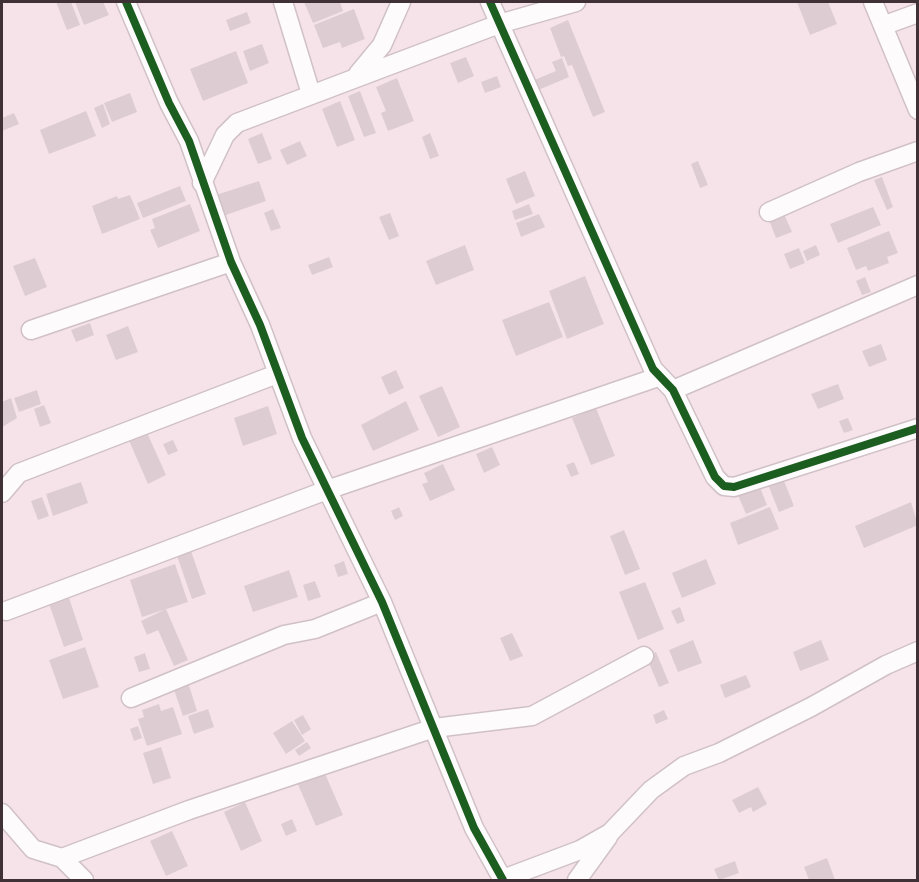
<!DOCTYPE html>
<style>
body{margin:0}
#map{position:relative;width:919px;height:882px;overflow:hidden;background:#f6e3ea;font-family:Arial,sans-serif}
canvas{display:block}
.frame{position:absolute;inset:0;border:3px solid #3f3136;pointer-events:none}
</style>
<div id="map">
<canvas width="919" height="882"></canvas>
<div class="frame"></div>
</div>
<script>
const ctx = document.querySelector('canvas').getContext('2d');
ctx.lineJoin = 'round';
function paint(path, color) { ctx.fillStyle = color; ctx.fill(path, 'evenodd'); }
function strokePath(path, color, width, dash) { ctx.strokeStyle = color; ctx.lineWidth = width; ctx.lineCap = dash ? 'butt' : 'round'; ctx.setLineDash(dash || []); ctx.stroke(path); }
paint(new Path2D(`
 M56,2H71L80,25L67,30Z
 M75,2H103L109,15L84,25Z
 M304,2H340L343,11L313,23Z
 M797,2H828L837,24L810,35Z
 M354,9L365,39L342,48L340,42L323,48L314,25Z
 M247,12L251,23L230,31L226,20Z
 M568,20L605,112L593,117L572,65L568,66L564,56L561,57L550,28Z
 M262,44L269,63L250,71L243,51Z
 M236,51L248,83L203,101L190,69Z
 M466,57L474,76L458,83L450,63Z
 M562,58L569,77L536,91L532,81L556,71L552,62Z
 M497,76L501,87L485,93L481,82Z
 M397,78L414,121L388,131L381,113L386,111L376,87Z
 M360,91L376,133L364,137L348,96Z
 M130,93L137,112L112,122L104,103Z
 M340,101L355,140L337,147L322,109Z
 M103,104L110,124L102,128L94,108Z
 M86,111L96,136L49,154L40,130Z
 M14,113L19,124L2,131V118Z
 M262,133L272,159L258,164L248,139Z
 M430,133L439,156L430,159L422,137Z
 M300,141L307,156L287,165L280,150Z
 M698,161L708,185L700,188L691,164Z
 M525,171L535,196L516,204L506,179Z
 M882,177L893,207L887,210L874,180Z
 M259,181L266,201L223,216L216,195Z
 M180,186L186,201L143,218L137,203Z
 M130,195L140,219L102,234L92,206L117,196L118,199Z
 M190,204L200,231L158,248L150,230L155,228L152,219Z
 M529,204L533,214L515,220L512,211Z
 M873,207L881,225L838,243L830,224Z
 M273,209L281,228L271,231L264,213Z
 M390,213L399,236L389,240L379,217Z
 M539,214L545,227L521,237L516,223Z
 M784,214L792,232L776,238L769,220Z
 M889,231L898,253L887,257L889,263L868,271L866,266L856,270L847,248Z
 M465,245L474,270L436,285L426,261Z
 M816,245L820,255L807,261L803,251Z
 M799,248L805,263L790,269L784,254Z
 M329,257L333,267L312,275L308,265Z
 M35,258L47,287L25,296L13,266Z
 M585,276L604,324L567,339L549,291Z
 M865,277L871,292L862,295L856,281Z
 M549,302L563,337L516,356L502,320Z
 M90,323L94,335L76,342L71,330Z
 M128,326L138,352L116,360L106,335Z
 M881,344L887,360L869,367L862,351Z
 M396,370L404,388L389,395L381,377Z
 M838,384L844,399L818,409L811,394Z
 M442,386L460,427L438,437L419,396Z
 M37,390L41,404L19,412L14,398Z
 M11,398L17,418L2,427V402Z
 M406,401L419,430L373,451L361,425Z
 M44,405L51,423L40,427L34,409Z
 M268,406L277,434L243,446L234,418Z
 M596,408L615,456L591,465L572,418Z
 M848,418L853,430L844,433L839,421Z
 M145,428L166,475L148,484L127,436Z
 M173,440L178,451L168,455L163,444Z
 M492,447L500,465L484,473L476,454Z
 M574,462L579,474L571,477L566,465Z
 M443,464L455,490L430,501L422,484L428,482L424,473Z
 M782,476L794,506L779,512L767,482Z
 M81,482L88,503L53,516L46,494Z
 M759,485L767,505L746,514L737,493Z
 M42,497L49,516L38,520L31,501Z
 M911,502L918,525L864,548L855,526Z
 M399,507L403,516L395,520L391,511Z
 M770,507L779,529L738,545L730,523Z
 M624,530L640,569L625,575L610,536Z
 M191,551L206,594L192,599L177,556Z
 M706,559L716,584L682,598L672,573Z
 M344,561L348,574L338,577L334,565Z
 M175,564L188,602L142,617L130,580Z
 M289,570L298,597L253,612L244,586Z
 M315,581L321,597L308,601L303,585Z
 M645,582L664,629L638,640L619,592Z
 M68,595L83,640L64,647L48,601Z
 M680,607L685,621L677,624L671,611Z
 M166,609L188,660L174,666L158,630L147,635L141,621Z
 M512,633L523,656L510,661L500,638Z
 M693,640L702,663L678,672L669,650Z
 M821,640L829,660L800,671L793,652Z
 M85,647L99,687L63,699L49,660Z
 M656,652L669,683L659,687L646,656Z
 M145,653L150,669L139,672L134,657Z
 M746,675L751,687L725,698L720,685Z
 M187,679L197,711L183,716L172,684Z
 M159,704L161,711L173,707L182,734L147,746L138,719L144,717L142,710Z
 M208,709L214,727L194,734L188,716Z
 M664,710L668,719L656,724L653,715Z
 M303,715L311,729L302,735L294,720Z
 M292,721L305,741L286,754L273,733Z
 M138,726L142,738L134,741L130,729Z
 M307,742L311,748L299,756L295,750Z
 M161,747L171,778L153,784L143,753Z
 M323,769L343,815L316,826L296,780Z
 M758,787L767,804L753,812L751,807L739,813L732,800Z
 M245,802L262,841L241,851L224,812Z
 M292,819L297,831L286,836L281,824Z
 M172,831L188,866L166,876L150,841Z
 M827,858L835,880H809L804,867Z
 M735,861L739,873L719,880L714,869Z`), '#ddcdd3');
const street = new Path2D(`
 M126,2L169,103L189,141L231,262L260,325L302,438L382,602L474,828L503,880
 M283,2L311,94
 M490,2L653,369L673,390L715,477L724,486L734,487L918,428
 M873,2L918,110
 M885,25L918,13
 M358,74L382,45L401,2
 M202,183L225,135L237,123L499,24L576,2
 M769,212L859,172L918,151
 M31,330L231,262
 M673,390L918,285
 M2,493L19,473L277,374
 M6,611L327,490L658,377
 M131,698L284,635L315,629L382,602
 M2,813L33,849L62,858L84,880
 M62,858L189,810L434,728L532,716L644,656
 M503,879L580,850L610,833L651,790L684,766L719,753L811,707L886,665L918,651
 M577,880L608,837`);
strokePath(street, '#d0c1c7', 21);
strokePath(street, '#fefbfc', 18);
strokePath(new Path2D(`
 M126,2L169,103L189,141L231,262L260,325L302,438L382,602L474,828L503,880
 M490,2L653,369L673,390L715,477L724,486L734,487L918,428`), '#1b5e20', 8);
</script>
